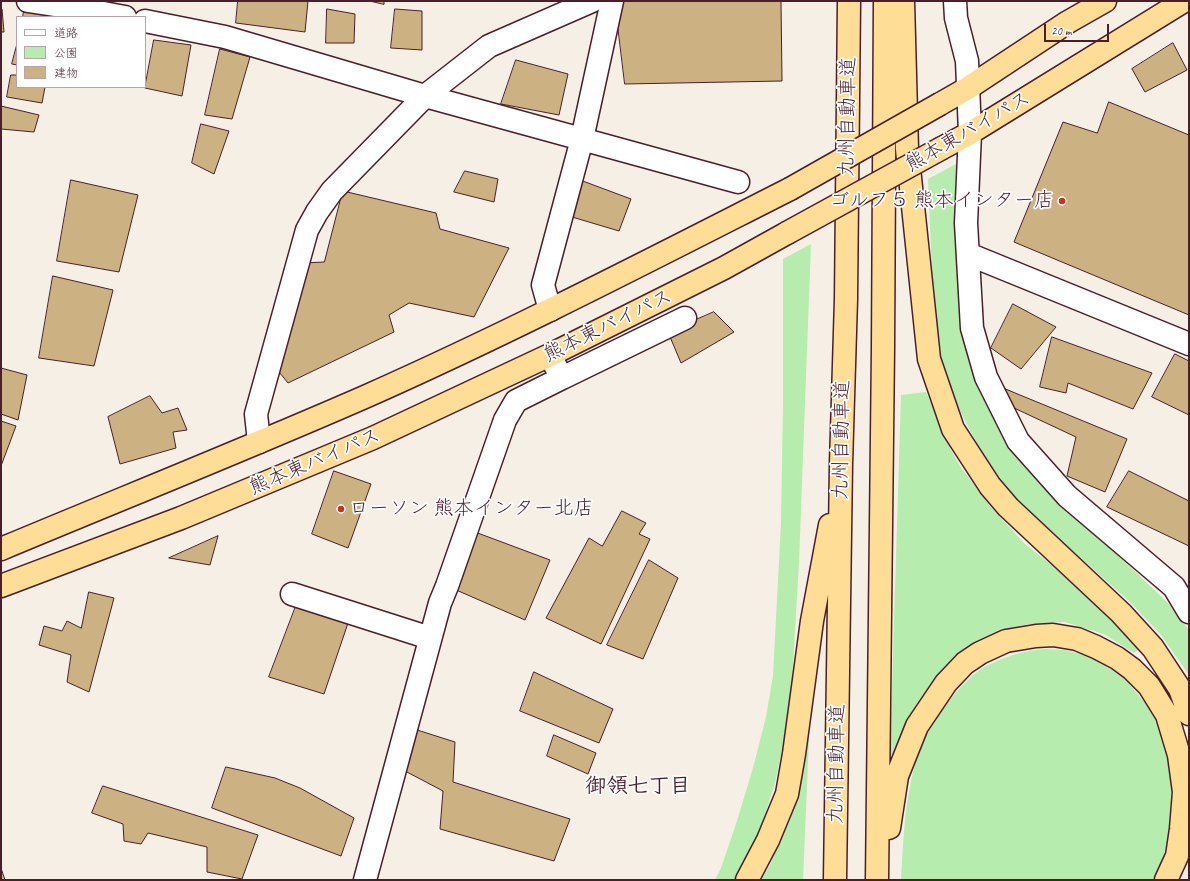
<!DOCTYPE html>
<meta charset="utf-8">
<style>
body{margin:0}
#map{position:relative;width:1190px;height:881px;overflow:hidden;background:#f5efe6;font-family:Caveat,"Klee One",sans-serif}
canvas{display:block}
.frame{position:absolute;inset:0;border:2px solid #4a1f2b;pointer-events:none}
.legend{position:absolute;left:16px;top:16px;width:130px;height:72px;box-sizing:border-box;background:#fff;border:1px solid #b7a5aa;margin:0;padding:5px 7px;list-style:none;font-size:12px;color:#4a1f2b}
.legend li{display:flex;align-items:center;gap:8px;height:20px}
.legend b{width:20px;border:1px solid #b7a5aa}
.scale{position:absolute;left:1044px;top:24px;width:65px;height:18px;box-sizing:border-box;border:2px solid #4a1f2b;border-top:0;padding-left:5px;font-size:12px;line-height:14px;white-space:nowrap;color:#4a1f2b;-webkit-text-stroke:3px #fff;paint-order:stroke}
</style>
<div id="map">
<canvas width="1190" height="881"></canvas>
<div class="frame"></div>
<ul class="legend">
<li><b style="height:5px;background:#fff"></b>道路</li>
<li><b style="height:11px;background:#b6ecad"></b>公園</li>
<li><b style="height:11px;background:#ccb182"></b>建物</li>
</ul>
<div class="scale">20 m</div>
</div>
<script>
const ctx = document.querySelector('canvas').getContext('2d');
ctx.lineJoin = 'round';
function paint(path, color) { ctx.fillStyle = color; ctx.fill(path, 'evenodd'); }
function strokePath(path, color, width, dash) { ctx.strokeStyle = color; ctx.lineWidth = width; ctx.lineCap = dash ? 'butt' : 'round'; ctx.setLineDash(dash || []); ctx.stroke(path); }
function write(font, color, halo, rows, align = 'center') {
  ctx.font = font + ' Caveat,"Klee One",sans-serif'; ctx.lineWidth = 3.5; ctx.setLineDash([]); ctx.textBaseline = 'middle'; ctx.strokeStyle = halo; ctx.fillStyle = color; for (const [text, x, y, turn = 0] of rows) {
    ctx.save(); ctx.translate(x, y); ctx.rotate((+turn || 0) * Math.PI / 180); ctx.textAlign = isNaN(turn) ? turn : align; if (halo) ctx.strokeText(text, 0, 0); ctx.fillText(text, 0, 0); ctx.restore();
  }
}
paint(new Path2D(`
 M956,164V260L960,307L966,350L979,390L1015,453L1035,477L1167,602L1189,630V675L1161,635L1130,602L1090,566L1033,518L1012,497L993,472L974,438L957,405L944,368L938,343L933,298L928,179Z
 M811,244L799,562L792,683L786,730L775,783L757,840L736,880H715L721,868L736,824L753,768L766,717L773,676L781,523L783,407V259Z
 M926,392L950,448L960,466L988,504L1024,543L1096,601L1142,647L1134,653L1104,634L1065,622L1029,624L1001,630L979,641L960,654L937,676L916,705L901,733L892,755L890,753L901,395Z
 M1045,649L1065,650L1092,657L1125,679L1154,714L1172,769L1170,834L1158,873L1154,880H901C903,846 904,811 912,777C914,768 916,759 919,751C930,724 957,686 981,669C985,666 991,664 995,662C1011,655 1027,650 1045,649Z
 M807,739H809L803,880H761L770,865L793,805Z`), '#b6ecad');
const building = new Path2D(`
 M238,1H308L305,32L236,23Z
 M370,1H384V4Z
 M615,1H781L782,81L625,84Z
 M1,9H2L4,32H1Z
 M327,9L355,14L354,43H326Z
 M395,9L422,11V50L391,48Z
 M24,11L59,16L23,17Z
 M154,40L191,45L182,96L145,88Z
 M1173,43L1187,70L1145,92L1132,69Z
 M17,44V65L12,64Z
 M220,49L250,57L232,119L205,115Z
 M516,60L568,74L559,115L501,104Z
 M11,75H17V87H45L42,103L7,97Z
 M1109,102L1189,135V315L1014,242L1063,122L1097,133Z
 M1,106L39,115L34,132L1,129Z
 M201,124L229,131L214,174L192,163Z
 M465,171L498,179L494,202L454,192Z
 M572,177L631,199L619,231L562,214Z
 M71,180L138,195L119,272L57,261Z
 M343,191L436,213L440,229L509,248L474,317L409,303L389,315L394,332L288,383L275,367L303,263L324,262Z
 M53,276L113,290L94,366L39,358Z
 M1013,304L1056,327L1021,369L991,348Z
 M714,312L734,332L681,363L668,332Z
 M1052,337L1152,373L1133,409L1068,383L1066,393L1040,387Z
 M1175,354L1189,361V415L1152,397Z
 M1,368L27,375L18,420L1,414Z
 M1003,388L1127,439L1105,492L1067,476L1076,437L997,400Z
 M150,396L162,413L178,408L187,430L173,432L176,448L120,464L108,417Z
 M1,421L16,426L1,466Z
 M334,471L371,484L348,548L312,534Z
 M1129,471L1189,501V546L1107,507Z
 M622,511L646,523L639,534L650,539L601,644L546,618L589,538L602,546Z
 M475,532L550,560L525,620L447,586Z
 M218,536L210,565L169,558Z
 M649,560L678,578L643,659L607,645Z
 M89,592L114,598L89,692L67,682L71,655L39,645L44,626L62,631L67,621L81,628Z
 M296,606L348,623L324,694L269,677Z
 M534,672L613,709L599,743L520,711Z
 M414,729L455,742L453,782L570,819L554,861L440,829L443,791L405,771Z
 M554,735L596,753L588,774L547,756Z
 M226,767L275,778L300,788L354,818L341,856L212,808Z
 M103,786L258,835L242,879L207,872V847L148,833L141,844L124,841L123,824L92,813Z
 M1,868L5,880H1Z`);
paint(building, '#ccb182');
strokePath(building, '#4a1f2b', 1);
const minor = new Path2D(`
 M28,1L87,10L125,17
 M955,1L956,18L967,61L970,133L966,223L972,328L986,377L1018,441L1067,496L1174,587L1189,612
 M145,21L225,37L425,96L738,182
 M968,254L1189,344
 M550,310L543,285L582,139L612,1
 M555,365L562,378L685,318
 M259,442L256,414L307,230L317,212L332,191L425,96L489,46L592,1
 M292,594L430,638
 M365,880L440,603L447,586L505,420L516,401L562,378`);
const highway = new Path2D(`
 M903,1L907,149L929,359L953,429L990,486L1008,507L1121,613L1153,648L1180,689L1189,714
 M940,104L968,88L1068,22L1105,1
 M942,148L970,133L1184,1
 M1,549C123,498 246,449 367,396C511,332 650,260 790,189
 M1,586L181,518L373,438L550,355L724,268L787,233
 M889,828L897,776L917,726L946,683L965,663L980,653L1006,641L1036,636L1053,635L1077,639L1096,647L1117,658L1132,669L1149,686L1167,715L1179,755L1184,792L1181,829L1177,856L1166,880
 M747,880L768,840L787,794L794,754L812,621L830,525
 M835,880L841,464L846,299L849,1
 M877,880L883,348L885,1`);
strokePath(minor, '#4a1f2b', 25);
strokePath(highway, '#4a1f2b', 25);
strokePath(minor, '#fff', 22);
strokePath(highway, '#fedd96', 22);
const highwayBridge = new Path2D(`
 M790,189L940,104
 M787,233L942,148`);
strokePath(highwayBridge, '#4a1f2b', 25, []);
strokePath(highwayBridge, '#fedd96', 22);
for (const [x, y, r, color] of [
 [1062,201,4,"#c8321e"],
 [341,509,4,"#c8321e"]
]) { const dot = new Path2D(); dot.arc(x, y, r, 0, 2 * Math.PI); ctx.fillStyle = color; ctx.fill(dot); strokePath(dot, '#fff', 1.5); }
write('20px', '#4a1f2b', '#fff', [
 ["九州自動車道",848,117,-89],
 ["熊本東バイパス",968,132,-30],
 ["熊本東バイパス",608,326,-26],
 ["九州自動車道",842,440,-89],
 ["熊本東バイパス",315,462,-23],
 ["九州自動車道",837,764,-89]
]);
write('20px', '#4a1f2b', '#fff', [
 ["ゴルフ５ 熊本インター店",1054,201],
 ["ローソン 熊本インター北店",349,509,"left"]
], 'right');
write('bold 21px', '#4a1f2b', '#fff', [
 ["御領七丁目",638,786]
]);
</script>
